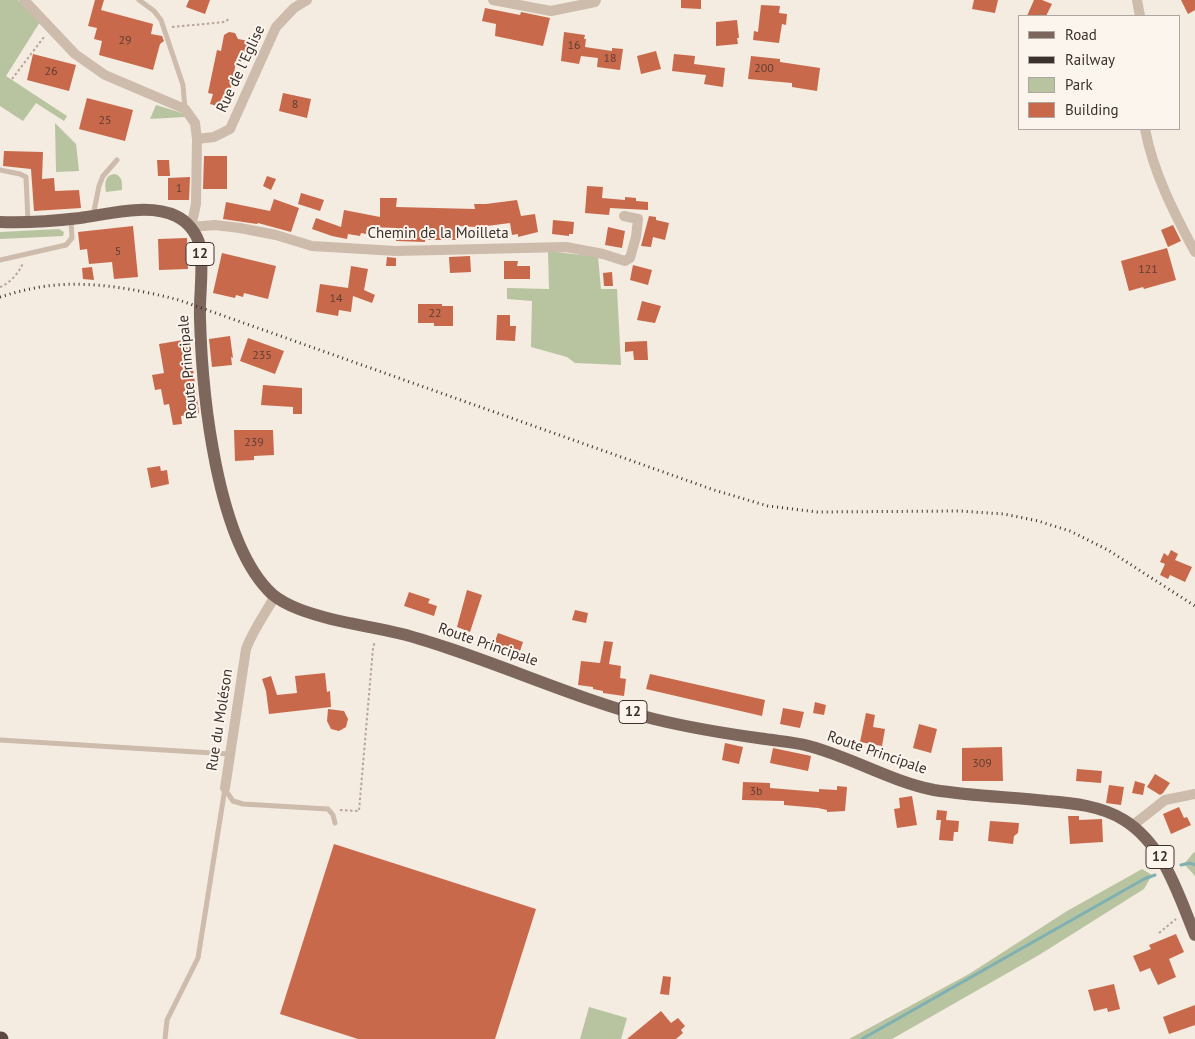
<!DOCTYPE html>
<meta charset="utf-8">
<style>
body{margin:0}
#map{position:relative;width:1195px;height:1039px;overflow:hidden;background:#f4ebe1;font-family:"PT Sans",sans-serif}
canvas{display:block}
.legend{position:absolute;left:1018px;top:15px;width:162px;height:115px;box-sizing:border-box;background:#fbf5ee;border:1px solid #aea6a0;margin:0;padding:6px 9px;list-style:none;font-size:15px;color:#3b302b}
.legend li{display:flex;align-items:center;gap:10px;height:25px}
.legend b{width:25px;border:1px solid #aea6a0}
</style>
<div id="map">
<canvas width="1195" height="1039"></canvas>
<ul class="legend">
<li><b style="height:6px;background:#7d675c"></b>Road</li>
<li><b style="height:6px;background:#3b302b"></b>Railway</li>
<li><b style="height:14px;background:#b8c4a0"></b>Park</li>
<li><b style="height:14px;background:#c8694b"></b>Building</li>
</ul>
</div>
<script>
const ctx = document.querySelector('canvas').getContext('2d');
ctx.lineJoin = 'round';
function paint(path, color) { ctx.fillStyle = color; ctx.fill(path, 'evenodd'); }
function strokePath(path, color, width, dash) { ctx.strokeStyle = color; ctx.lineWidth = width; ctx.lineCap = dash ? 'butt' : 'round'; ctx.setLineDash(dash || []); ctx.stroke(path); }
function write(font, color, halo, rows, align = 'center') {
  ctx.font = font + ' "PT Sans",sans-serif'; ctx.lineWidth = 4; ctx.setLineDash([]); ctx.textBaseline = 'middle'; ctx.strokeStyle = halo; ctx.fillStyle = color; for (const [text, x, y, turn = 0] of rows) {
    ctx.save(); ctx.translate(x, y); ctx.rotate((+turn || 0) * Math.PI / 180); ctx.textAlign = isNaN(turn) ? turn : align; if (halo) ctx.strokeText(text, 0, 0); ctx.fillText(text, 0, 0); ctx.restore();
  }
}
paint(new Path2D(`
 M0,0H18L40,22L6,76L67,116L64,121L36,103L23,121L0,106Z
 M156,105L182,113H184V117L150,119Z
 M55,123L76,144L79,171L56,172Z
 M115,174C123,177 122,183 122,190L106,192C105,184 104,175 115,174Z
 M59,229L64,232L63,236L0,239V232Z
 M548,251L598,257L601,289H617L621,365L575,363L567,357L531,347L532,301L507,299V288L549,289Z
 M1194,852L1195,853V876L1184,864Z
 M1142,869L1152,875L1144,889L1039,955L892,1039H849L969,974L1067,911Z
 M589,1007L627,1018L621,1039H580Z`), '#b8c4a0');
strokePath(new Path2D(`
 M1181,865L1190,863L1195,865
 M862,1039L1144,879L1155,875`), '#7fb0b2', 3);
paint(new Path2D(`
 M95,0H104L101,10L153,24L151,34L162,36L164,41L160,44L153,70L99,55L102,41L94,39L97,28L88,26Z
 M189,0H210L205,14L186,7Z
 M681,0H701V9L681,8Z
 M974,0H998L995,13L972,9Z
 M1034,0H1042L1052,4L1046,16H1027Z
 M1181,0H1195V10L1188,14Z
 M761,5L780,6L779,13L787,14L786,25L782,24L779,43L753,40L754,31L758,32Z
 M485,8L520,15L521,12L550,18L543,46L495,36L496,24L482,21Z
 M737,20L739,38H737L738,44L716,46V22Z
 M229,32L235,33L238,39L249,41L245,60L237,58L229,97L224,96L221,107L210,104L213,94L208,93L217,50L221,51L224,35Z
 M564,32L585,35L584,39H586L585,47L612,51V48L623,49L620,70L597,67L598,58L581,56L579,64L561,61Z
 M656,51L661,69L641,74L637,56Z
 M33,54L76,65L69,91L27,80Z
 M674,54L695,56L694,64L725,68L723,87L704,84L706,75L672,71Z
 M751,56L780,59V62L820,68L817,91L792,87V83L748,79Z
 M283,93L311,99L307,118L279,111Z
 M87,98L133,110L125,141L79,129Z
 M4,151L43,152L42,179L54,178L55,191L79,190L81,208L34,211L31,169L3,166Z
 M204,156H227V189H203Z
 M157,160H169L170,176H158Z
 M267,176L276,179L271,190L263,186Z
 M190,177L189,200H168V178Z
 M587,186L603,187L602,198L625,200V197L636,198V201L648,202V210L610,208L609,215L585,213Z
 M301,193L324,200L320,211L298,204Z
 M380,198H397L396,207L475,209L474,204H486L517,200L521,216L535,214L538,232L518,237V234L512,235L510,223L487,226L488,239H478L477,227L456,226V240H425V242L396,241L397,228L367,227L366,234L361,233L360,236L348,234L347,239L332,236L312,229L316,218L341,227L344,210L380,217Z
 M274,199L299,208L291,232L258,223L257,224L223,219L226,202L270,211Z
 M649,216L656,217V220L669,223L665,240L653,237L651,247L641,246Z
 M553,220L574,222L573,234H569V236L552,234Z
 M1173,225L1181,241L1168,247L1161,230Z
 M133,226L138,277L114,279L112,262L89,264L87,249L80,250L78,232Z
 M608,227L625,231L622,248L605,245Z
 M187,238L188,269L159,270L158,239Z
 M1167,248L1176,280L1144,289L1143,287L1129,291L1121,261Z
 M222,253L276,266L268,299L244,293L243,297L236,295L235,298L213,293Z
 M470,256L471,272L450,273L449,257Z
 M387,257L396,258V266H386Z
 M504,261H518L517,266H530V279H504Z
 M633,265L652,270L648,285L630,280Z
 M351,266L368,269L364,290L375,295L372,303L353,296L351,312L339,310L338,316L316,312L320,284L348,288Z
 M92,267L94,280L83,279L82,268Z
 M612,272L613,286H604L603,273Z
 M642,301L661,306L655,323L637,320Z
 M418,304H442V306H453V326H434V323H418Z
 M497,315H510V326H516L515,341L496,340Z
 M230,336L233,358L231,357L232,365L212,367L209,339Z
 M248,338L284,351L275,374L240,361Z
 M189,339L199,413L181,416L182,424L173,425L169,404L164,405L161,389L155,390L152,375L164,373L159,344Z
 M647,341L648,360H634L633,351L625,352V342Z
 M263,385L302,388V414H293V407L261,405Z
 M234,430H273L274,455L254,456V460L235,461Z
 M160,466L161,471L167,470L169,484L151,488L147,468Z
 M1171,550L1178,554L1175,560L1192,567L1185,582L1170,575L1168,579L1160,575L1165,564L1160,562L1164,553L1168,556Z
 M467,590L482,595L470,632L457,627Z
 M409,592L430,599L428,603L437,606L434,616L404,606Z
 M575,610L588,613L586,623L572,620Z
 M498,633L523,642L519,654L493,646Z
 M604,641L613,642L609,664L621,666L620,678L626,679L624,696L603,693V691L593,689V687L578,685L581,661L600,663Z
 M325,673L327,692L330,691L331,707L269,714L266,691L262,679L271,676L277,695L297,693L295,676Z
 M650,674L765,700L762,716L646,689Z
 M815,702L826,705L824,715L813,713Z
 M783,708L804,712L800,728L780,724Z
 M328,709L344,711L348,719L346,727L339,731L331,729L327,721Z
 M866,713L875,715L873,727L885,729L882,746L860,742Z
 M919,724L937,729L931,753L913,748Z
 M725,743L743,747L739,764L722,760Z
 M1002,747L1003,781H962V748Z
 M773,748L811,756L808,771L770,763Z
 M1077,769L1102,771L1101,783L1076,781Z
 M1155,774L1170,783L1163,793L1160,795L1147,787Z
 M1135,781L1145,784L1143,795L1132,793Z
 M743,782L770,783V788L819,792V789L837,790V786L847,787L845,811L827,812V810L818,808L784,805V801L742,800Z
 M1109,785L1124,787L1121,805L1106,803Z
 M912,796L917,825L897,828L894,809L900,808L899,798Z
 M1179,807L1184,818L1187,817L1191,825L1171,834L1163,814Z
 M937,810L947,811L946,820L959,821L958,832H954L953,841L939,840L941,820H936Z
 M1068,816H1079V820L1102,819L1103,842L1070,844Z
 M990,821L1019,823L1018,833L1014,836L1013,844L988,841Z
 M334,844L536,909L495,1039H358L280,1014Z
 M1176,934L1184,952L1169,959L1176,977L1158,985L1150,968L1140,972L1133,956L1151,949L1149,945Z
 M663,976L671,977L669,995L660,994Z
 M1114,984L1120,1009L1108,1012L1107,1008L1094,1011L1088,990Z
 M1195,1005V1025L1169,1034L1163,1017Z
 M661,1011L671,1023L678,1018L685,1026L681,1030L683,1033L676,1039H627Z`), '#c8694b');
strokePath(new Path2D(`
 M172,27L225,22L230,18
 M12,79L44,37
 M0,287C9,284 21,271 23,262
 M340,810L359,811L373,648L375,641
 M1159,933L1176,919`), '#b9a596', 2, [2.5, 2.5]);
strokePath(new Path2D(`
 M139,0L154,11L161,20L183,85L185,109
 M0,170L20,174L26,177L28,222
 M93,216L99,186L103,176L117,160
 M0,260L66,245L72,238L71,221
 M0,740L229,754
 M226,791L233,801L243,804L328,809L333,815L335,823
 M165,1039L167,1020L198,958L225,788`), '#cdbbac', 5);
strokePath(new Path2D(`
 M24,0L75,54L105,75L185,109L195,123L197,139
 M307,0L294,8L276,27L230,129L214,137L197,139L196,204L191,227L215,225L240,228L276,235L312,246L396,251L566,247L603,254L625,261L630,258L636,237L638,219L624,216
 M493,0L551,11L595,2L596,0
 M1137,0L1140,16
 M1145,129C1153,172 1174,213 1195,252
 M225,788L246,649C253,630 265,614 275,596
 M1132,826L1165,800L1195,794`), '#cdbbac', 10);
strokePath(new Path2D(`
 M0,222C27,223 54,221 80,218C109,214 149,203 176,216C187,221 197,233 200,246C204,267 199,296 200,319C202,392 216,542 272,594C287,607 312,614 331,619C355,625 379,628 402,634C418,638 433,643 448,648C517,671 584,701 654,719C691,728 728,734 765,739C778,741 792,742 805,745C850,756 889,781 934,790C971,796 1010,797 1047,801C1073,803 1102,806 1124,820C1164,845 1178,894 1195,935`), '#7d675c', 12);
strokePath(new Path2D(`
 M0,1039H1`), '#5c4a42', 15);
strokePath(new Path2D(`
 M0,297C10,294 20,291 30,289C79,278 132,288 179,300L714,490L768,506L817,512L960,511L1004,514L1038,521L1070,531L1108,550L1195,606`), '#3b302b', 3, [1, 4]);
write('12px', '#5e3e33', null, [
 ["29",125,41],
 ["16",574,46],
 ["18",610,59],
 ["200",764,69],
 ["26",51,72],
 ["8",295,105],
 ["25",105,121],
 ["1",179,189],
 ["5",118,252],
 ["121",1148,270],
 ["14",336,299],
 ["22",435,314],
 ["235",262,356],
 ["239",254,443],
 ["309",982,764],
 ["3b",756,792]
]);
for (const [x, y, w] of [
 [200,254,28],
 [633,712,28],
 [1160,857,28]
]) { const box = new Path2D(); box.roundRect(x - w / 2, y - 11.5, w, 23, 4); ctx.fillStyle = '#fbf5ee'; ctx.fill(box); strokePath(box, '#3b302b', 1); }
write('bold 14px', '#3b302b', null, [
 ["12",200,254],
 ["12",633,712],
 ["12",1160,857]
]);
write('15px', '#3b302b', '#fbf5ee', [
 ["Rue de l'Eglise",241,69,-65],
 ["Chemin de la Moilleta",438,234],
 ["Route Principale",188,367,-95],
 ["Route Principale",488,645,19],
 ["Rue du Moléson",220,720,-81],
 ["Route Principale",877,753,19]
]);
</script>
